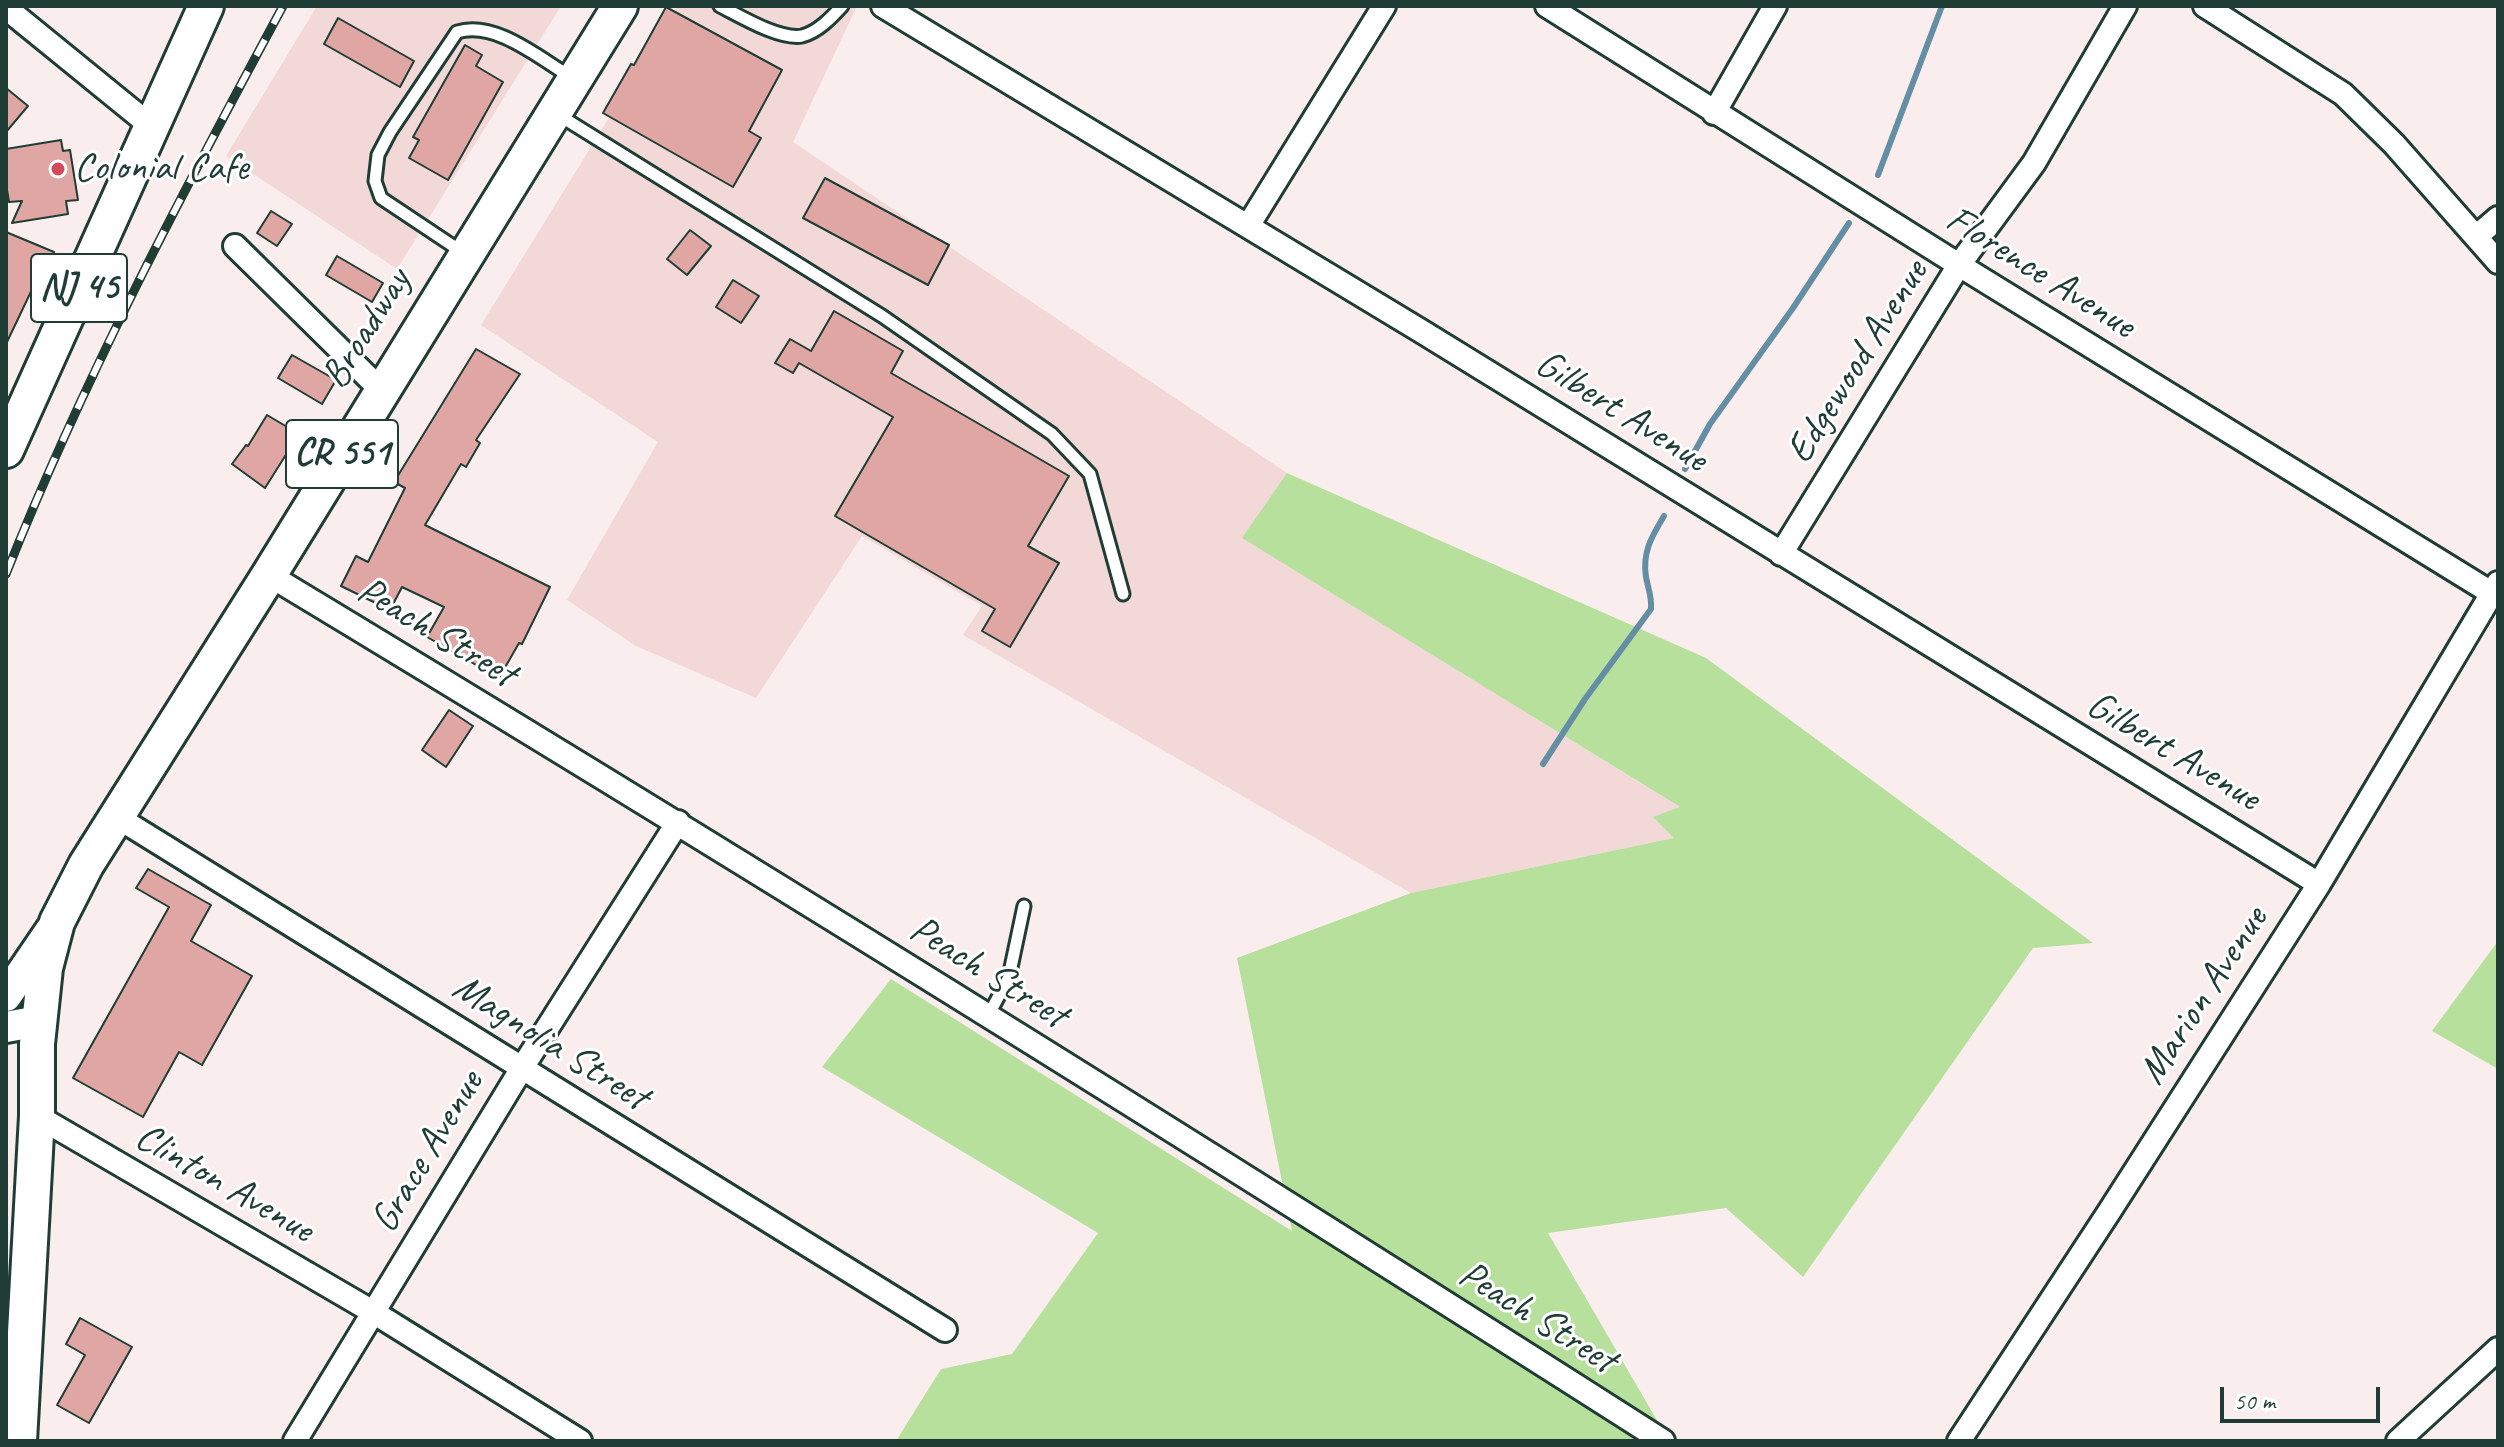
<!DOCTYPE html>
<style>
body{margin:0}
#map{position:relative;width:2504px;height:1447px;overflow:hidden;background:#f9eded;font-family:Caveat,sans-serif}
canvas{display:block}
.frame{position:absolute;inset:0;border:8px solid #1f3d34;pointer-events:none}
.scale{position:absolute;left:2220px;top:1387px;width:160px;height:36px;box-sizing:border-box;border:4px solid #1f3d34;border-top:0;padding-left:10px;font-size:24px;line-height:28px;white-space:nowrap;color:#1f3d34;-webkit-text-stroke:6px #fff;paint-order:stroke}
</style>
<div id="map">
<canvas width="2504" height="1447"></canvas>
<div class="frame"></div>
<div class="scale">50 m</div>
</div>
<script>
const ctx = document.querySelector('canvas').getContext('2d');
ctx.lineJoin = 'round';
function paint(path, color) { ctx.fillStyle = color; ctx.fill(path, 'evenodd'); }
function strokePath(path, color, width, dash) { ctx.strokeStyle = color; ctx.lineWidth = width; ctx.lineCap = dash ? 'butt' : 'round'; ctx.setLineDash(dash || []); ctx.stroke(path); }
function write(font, color, halo, rows, align = 'center') {
  ctx.font = font + ' Caveat,sans-serif'; ctx.lineWidth = 6; ctx.setLineDash([]); ctx.textBaseline = 'middle'; ctx.strokeStyle = halo; ctx.fillStyle = color; for (const [text, x, y, turn = 0] of rows) {
    ctx.save(); ctx.translate(x, y); ctx.rotate((+turn || 0) * Math.PI / 180); ctx.textAlign = isNaN(turn) ? turn : align; if (halo) ctx.strokeText(text, 0, 0); ctx.fillText(text, 0, 0); ctx.restore();
  }
}
paint(new Path2D(`
 M317,6H561L397,269L226,156Z
 M678,6H857L793,142L1287,473L1243,538L1681,808L1675,838L1411,893L963,635L982,606L862,536L756,698L636,646L567,600L658,442L481,325Z`), '#f2d8d7');
paint(new Path2D(`
 M1287,473L1706,658L2093,943L2033,948L1803,1277L1726,1208L1548,1233L1669,1441H896L941,1369L1012,1354L1098,1233L822,1067L891,979L1292,1231L1237,958L1411,893L1674,838L1653,817L1680,807L1242,538Z
 M2498,941V1069L2432,1031Z`), '#b7e09d');
strokePath(new Path2D(`
 M1878,175L1942,6
 M1685,469L1710,424L1793,308L1849,223
 M1543,764L1585,699L1651,609C1652,596 1648,589 1646,577C1642,552 1652,536 1664,516`), '#648ea4', 6);
const building = new Path2D(`
 M666,7L782,70L749,131L761,138L733,187L603,113L631,64L634,65Z
 M338,18L414,61L400,87L324,44Z
 M465,45L482,55L476,66L503,82L448,180L409,158L419,140L413,137Z
 M6,88L28,106L6,132Z
 M61,140L63,151L70,150L78,200L66,201L68,214L12,223L22,201L9,202L6,184V149Z
 M825,178L949,245L928,285L803,218Z
 M271,211L292,224L277,246L257,233Z
 M690,230L711,246L687,275L667,259Z
 M6,232L54,252L42,281L37,279L6,344Z
 M337,256L383,283L372,302L326,275Z
 M733,280L759,296L741,323L716,307Z
 M834,311L903,351L891,373L1069,476L1028,546L1059,563L1010,647L982,631L995,609L835,516L893,417L799,363L793,373L775,363L790,339L811,351Z
 M476,349L520,374L476,440L480,443L466,467L461,464L425,525L550,587L522,644L519,643L499,678L427,637L444,607L402,587L390,610L341,586L356,556L368,562L405,488L394,482Z
 M292,355L336,380L322,404L278,378Z
 M267,415L299,434L265,488L232,464L246,445L248,446Z
 M449,710L473,726L446,767L422,750Z
 M148,869L211,905L191,941L252,976L202,1065L179,1052L143,1117L73,1078L169,907L136,888Z
 M80,1318L132,1347L89,1423L57,1405L85,1355L66,1344Z`);
paint(building, '#e0a6a4');
strokePath(building, '#1f3d34', 2);
const service = new Path2D(`
 M720,6C740,16 779,40 802,36C818,32 832,17 842,6
 M557,114L882,316L1052,434L1090,474L1123,594
 M465,254L381,198L375,181L378,155L390,132L457,32C495,20 539,58 571,77
 M988,1016L1009,977L1024,906`);
const minor = new Path2D(`
 M883,6L1421,331L2319,884
 M1547,6L1959,265L2498,597
 M2205,6L2343,94L2394,144L2498,262
 M6,8L151,126
 M1714,113L1775,6
 M1248,226L1384,6
 M2477,236L2498,218
 M235,246L381,390
 M1781,554L1959,265L2034,163L2125,6
 M269,575C738,858 1202,1147 1663,1441
 M117,817L945,1330
 M37,1116L373,1312L580,1441
 M295,1441L522,1068L678,822
 M1959,1441L2109,1212L2319,884L2498,583
 M2398,1441L2498,1349`);
const secondary = new Path2D(`
 M6,996L51,930
 M6,1027L39,1021`);
const primary = new Path2D(`
 M6,450L206,6
 M19,1441L37,1116V1044L45,968L57,922L86,865L269,575L620,6`);
strokePath(service, '#1f3d34', 17);
strokePath(minor, '#1f3d34', 28);
strokePath(secondary, '#1f3d34', 36);
strokePath(primary, '#1f3d34', 40);
strokePath(service, '#fff', 11);
strokePath(minor, '#fff', 22);
strokePath(secondary, '#fff', 30);
strokePath(primary, '#fff', 34);
const rail = new Path2D(`
 M6,574C84,378 183,192 283,6`);
strokePath(rail, '#1f3d34', 9);
strokePath(rail, '#fff', 6, [18]);
for (const [x, y, r, color] of [
 [58,169,8,"#d1495b"]
]) { const dot = new Path2D(); dot.arc(x, y, r, 0, 2 * Math.PI); ctx.fillStyle = color; ctx.fill(dot); strokePath(dot, '#fff', 3); }
for (const [x, y, w] of [
 [79,288,96],
 [342,454,112]
]) { const box = new Path2D(); box.roundRect(x - w / 2, y - 34, w, 68, 6); ctx.fillStyle = '#fff'; ctx.fill(box); strokePath(box, '#1f3d34', 2); }
write('bold 38px', '#1f3d34', null, [
 ["NJ 45",79,288],
 ["CR 551",342,454]
]);
write('40px', '#1f3d34', '#fff', [
 ["Colonial Cafe",74,169]
], 'left');
write('40px', '#1f3d34', '#fff', [
 ["Florence Avenue",2040,273,32],
 ["Broadway",367,329,-58],
 ["Edgewood Avenue",1858,362,-58],
 ["Gilbert Avenue",1621,412,32],
 ["Peach Street",436,633,31],
 ["Gilbert Avenue",2173,752,31],
 ["Peach Street",988,973,32],
 ["Marion Avenue",2204,996,-57],
 ["Magnolia Street",550,1043,32],
 ["Grace Avenue",428,1152,-59],
 ["Clinton Avenue",224,1184,30],
 ["Peach Street",1537,1318,32]
]);
</script>
